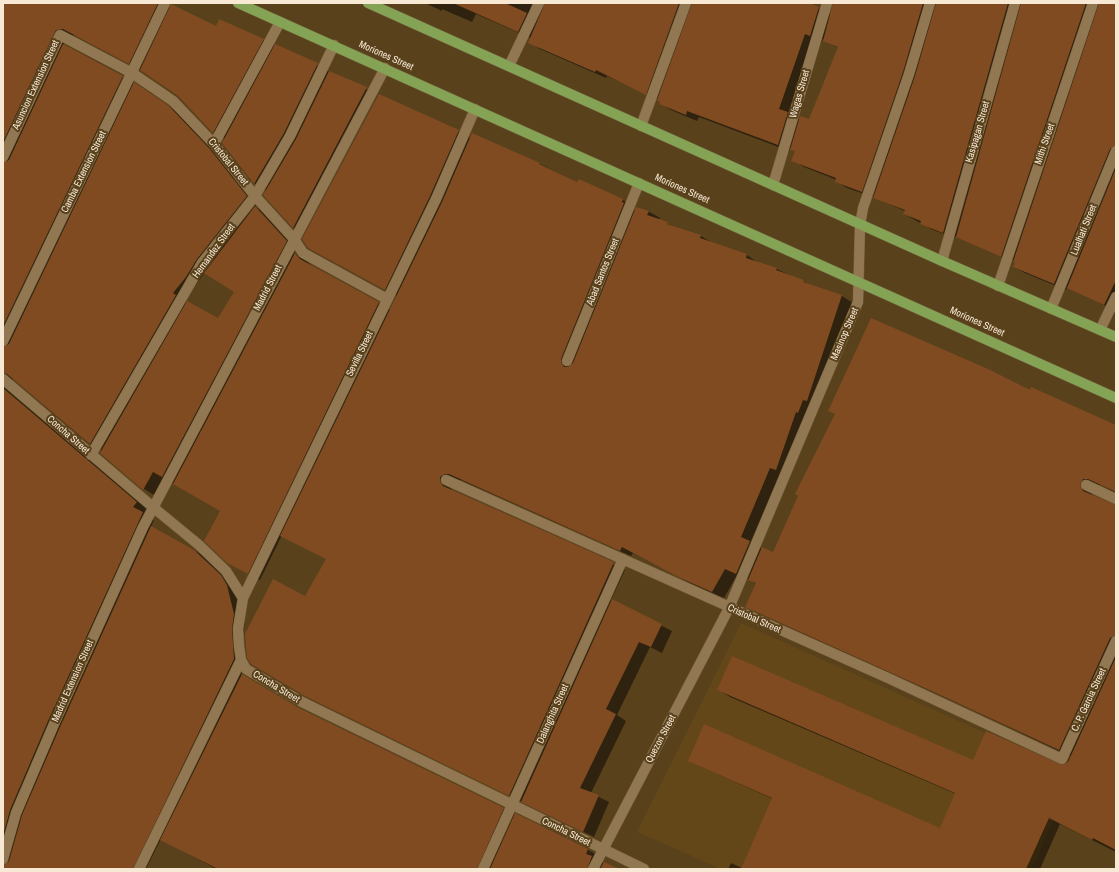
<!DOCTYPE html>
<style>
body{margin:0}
#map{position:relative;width:1119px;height:872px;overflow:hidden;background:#59411c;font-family:"Archivo Narrow",sans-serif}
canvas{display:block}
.frame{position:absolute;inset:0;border:4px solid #f7e9d4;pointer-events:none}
</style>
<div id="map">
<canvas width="1119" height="872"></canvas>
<div class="frame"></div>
</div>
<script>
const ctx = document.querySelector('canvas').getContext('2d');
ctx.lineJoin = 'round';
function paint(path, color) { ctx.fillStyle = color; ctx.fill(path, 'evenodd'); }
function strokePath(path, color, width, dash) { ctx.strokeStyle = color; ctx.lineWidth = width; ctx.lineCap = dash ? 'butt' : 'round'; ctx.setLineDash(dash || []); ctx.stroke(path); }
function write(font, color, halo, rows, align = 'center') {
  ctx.font = font + ' "Archivo Narrow",sans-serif'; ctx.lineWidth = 4; ctx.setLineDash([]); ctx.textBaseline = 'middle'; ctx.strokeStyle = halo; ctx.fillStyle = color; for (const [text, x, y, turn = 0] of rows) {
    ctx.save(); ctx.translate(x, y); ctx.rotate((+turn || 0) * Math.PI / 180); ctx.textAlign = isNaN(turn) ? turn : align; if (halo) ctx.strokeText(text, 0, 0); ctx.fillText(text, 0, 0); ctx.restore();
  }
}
paint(new Path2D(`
 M741,623L1074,773L1032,869H721L637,832Z`), '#634719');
paint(new Path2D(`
 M3,3H162L216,28L263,40L376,94L303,233L294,228L264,195L267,191L255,184L223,143L225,139L213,132L178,96L141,70L76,35L69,36L63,45L134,83L180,114L221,156L258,203L255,207L266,213L297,247L294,253L307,261L312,266L391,310L397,296L320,254L458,131L470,138L472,134L540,164L578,183L579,180L623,200L634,207L633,209L636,211H648L660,218L659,220L677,228L701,236L712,243L747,255L758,263L777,269L814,287L842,296L853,303L752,543L762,549L774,553L1031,391L1116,426V493L1101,485L1094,486L1091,489L1092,496L1116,506V852L1060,824L1040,869H728L731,863L742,868L773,799L689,761L940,830L956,794L730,697L719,690L973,761L1059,766L1066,765L1070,756L962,705L758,613L746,606L757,584L748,579L737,575L724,598L690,583L633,553L631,556L461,480L453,481L450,488L453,491L625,570L611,600L672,631L662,653L650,647L617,715L626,721L591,793L609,802L594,837L318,702L252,664L306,597L327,559L282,535L260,580L241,570L221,510L164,478L154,495L144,489L101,453L102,451L90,444L13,379L8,384L148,509L145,514L154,520L151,527L206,557L232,583L239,593L245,621L243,636L246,666L241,675L301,710L588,850L599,856L597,860L617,869H216L161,839L146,869H3ZM205,272L236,292L218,320L184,301Z
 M425,3H806L831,15L844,3H1096L1100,5V3H1116V311L1067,287L1066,290L1025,273L1014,267L1016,262L1013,260L1012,262L955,236V238L933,230L904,214L905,211L873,197L847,188L836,181L837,180L804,167L793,160L796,152L790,148L789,151L699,117L697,121L671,110L660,103L661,101L657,99L607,76L606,78L540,49L529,42L531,38L476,14L472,22L442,9V11ZM817,39L822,42V39L839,48L810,121L800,120L790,114Z`), '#0007');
paint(new Path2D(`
 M3,3H158L129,64L63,29L56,30L3,142Z
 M453,3H505L527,13L518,32Z
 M545,3H679L646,95L596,70L595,72L528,43Z
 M692,3H809L819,7L810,36L805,34L779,109L788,112L778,145L687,111L686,115L659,104L660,102L657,100Z
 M833,3H923L903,72L862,192L835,182L836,178L791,161L795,151L790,150L800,116L809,119L838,47L823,41Z
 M936,3H1008L943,233L920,224L921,221L903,214L905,210L873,198L915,76Z
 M1021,3H1086L1001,257L956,237Z
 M1099,3H1116V145L1110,149L1054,284L1013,267L1015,262H1013Z
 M171,4L216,26L219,19L264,39L213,133L178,96L140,70Z
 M63,44L123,76L3,326V163L9,160Z
 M275,44L318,63L284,133L254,184L222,143Z
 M329,71L367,87L293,228L263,195L296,139Z
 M134,82L169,106L209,148L247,196L197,259L186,277L173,293L176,295L90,444L7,374L3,373V347L9,344Z
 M379,94L459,130L430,196L385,290L308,248L302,239Z
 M472,133L540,163L539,164L577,182L579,179L623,199L622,202L624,203L561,359V362L564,367H568L573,363L636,207L649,211L647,215L668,222L667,224L701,235L700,238L747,254L746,258L777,268L776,270L804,280L803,282L842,295L807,401L803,400L798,413L796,412L776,470L770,468L741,537L750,541L736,574L725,569L712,592L678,577L622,547L620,551L449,474H445L440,477V481L443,486L614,562L509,796L305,696L251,664L247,658L245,634L273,579L305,596L326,559L280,536L442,202Z
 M1116,168V280L1104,305L1067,288Z
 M255,206L287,241L162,477L153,472L143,490L100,453L187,301L218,318L234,292L204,273Z
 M295,253L300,259L379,302L248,574L227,563L204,541L220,511L173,484Z
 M871,318L988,369L1030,390L1031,387L1116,425V492L1088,479H1083L1080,485L1083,491L1116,505V635L1110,638L1059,750L949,699L745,607L756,583L748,580L762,547L773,552L798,496L795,494L835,414L828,411Z
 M3,388L137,502L133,507L143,512L48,721L10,810L3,835Z
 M151,526L194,550L221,575L227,585L234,614L232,629L234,659L133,869H3V865L9,861L22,815L60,727Z
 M612,599L662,624L651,647L639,642L606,709L616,714L580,788L599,795L583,832L521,802Z
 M732,656L973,760L986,731L1062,765L1068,762L1116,657V850L1093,838L1092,840L1049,818L1026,869H741L772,798L688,761L704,724L940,828L955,793L717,690Z
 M242,674L299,708L504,808L477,869H218L160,840Z
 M515,813L588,849L586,854L592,856L587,869H490Z
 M604,862L620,869H600Z`), '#814b21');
const minor = new Path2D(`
 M509,66L539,3
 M641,126L686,3
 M214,144L280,22
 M3,157L60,35L132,73L173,101L214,144L255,196L294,239L303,253L387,299
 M773,185L827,3
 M942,261L1015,3
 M998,286L1093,3
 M1051,309L1116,151
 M1100,330L1116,297
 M3,341L165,3
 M567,361L639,183
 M3,379L154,508L199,545L226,571L243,598L238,629L239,646L241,660L246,669L302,702L644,869
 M91,455L202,263L255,196L290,136L334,45
 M446,480L888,678L1062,759L1116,641
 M1086,485L1116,499
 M243,598L436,199L475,109
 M3,859L16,813L54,724L143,527L385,68
 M139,869L241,660
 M483,869L623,559
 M593,869L729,608L858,302L860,225L863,208L909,74L930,3`);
const major = new Path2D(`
 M238,3L1116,398
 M368,3L942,261L1116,337`);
strokePath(minor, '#725d3b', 11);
strokePath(major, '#725d3b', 11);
strokePath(minor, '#927852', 10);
strokePath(major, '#84a354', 10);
write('10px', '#f7e9d4', '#59411c', [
 ["Moriones Street",386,56,24],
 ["Asuncion Extension Street",36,85,-65],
 ["Wagas Street",800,94,-74],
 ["Kasipagan Street",978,132,-74],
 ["Mithi Street",1045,144,-71],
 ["Cristobal Street",228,162,51],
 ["Camba Extension Street",84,172,-64],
 ["Moriones Street",682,189,24],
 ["Lualhati Street",1084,230,-68],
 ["Hernandez Street",214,251,-54],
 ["Abad Santos Street",603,272,-68],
 ["Madrid Street",268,288,-63],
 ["Moriones Street",977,322,24],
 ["Masinop Street",845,334,-67],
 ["Sevilla Street",360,354,-64],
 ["Concha Street",68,435,41],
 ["Cristobal Street",754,619,24],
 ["Madrid Extension Street",73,681,-66],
 ["Concha Street",276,687,31],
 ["C. P. Garcia Street",1089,700,-65],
 ["Dalanghita Street",553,714,-66],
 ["Quezon Street",661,739,-62],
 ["Concha Street",566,832,26]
]);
</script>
